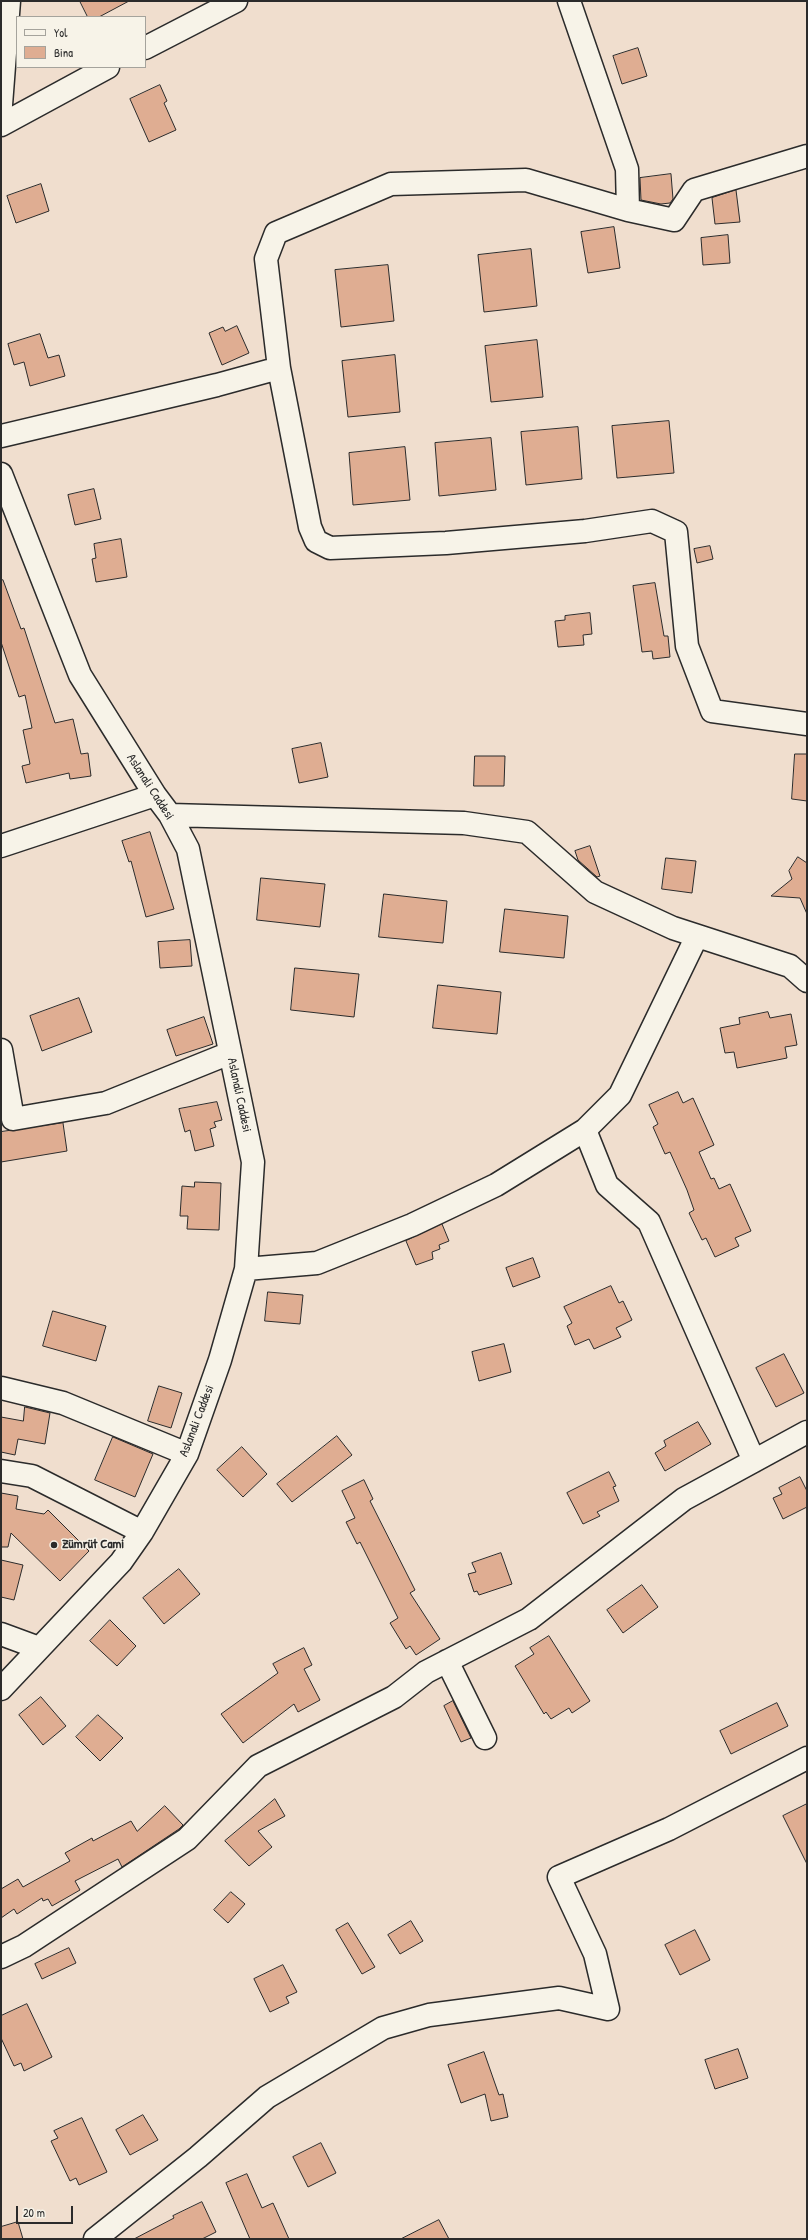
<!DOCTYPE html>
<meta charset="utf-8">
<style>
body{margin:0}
#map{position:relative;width:808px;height:2240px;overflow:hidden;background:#f0dece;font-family:"Patrick Hand",sans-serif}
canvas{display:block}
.frame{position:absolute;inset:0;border:2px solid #2b2b2b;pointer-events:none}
.legend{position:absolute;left:16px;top:16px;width:130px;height:52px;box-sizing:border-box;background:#f7f3e8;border:1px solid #a5a39c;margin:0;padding:5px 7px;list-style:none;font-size:12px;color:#2b2b2b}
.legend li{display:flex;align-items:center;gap:8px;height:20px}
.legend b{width:20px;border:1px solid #a5a39c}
.scale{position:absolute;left:16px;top:2206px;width:57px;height:18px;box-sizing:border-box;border:2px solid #2b2b2b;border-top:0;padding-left:5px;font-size:12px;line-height:14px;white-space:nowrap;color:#2b2b2b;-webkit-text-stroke:3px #f7f3e8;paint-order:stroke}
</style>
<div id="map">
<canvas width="808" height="2240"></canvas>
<div class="frame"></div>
<ul class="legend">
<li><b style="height:5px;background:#f7f3e8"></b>Yol</li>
<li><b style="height:11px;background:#dfad92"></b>Bina</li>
</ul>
<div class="scale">20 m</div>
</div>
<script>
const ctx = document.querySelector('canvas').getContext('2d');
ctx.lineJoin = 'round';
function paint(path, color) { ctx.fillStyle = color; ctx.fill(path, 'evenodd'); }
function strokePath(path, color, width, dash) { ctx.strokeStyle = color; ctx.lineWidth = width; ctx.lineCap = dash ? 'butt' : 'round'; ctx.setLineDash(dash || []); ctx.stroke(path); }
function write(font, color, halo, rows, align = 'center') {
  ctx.font = font + ' "Patrick Hand",sans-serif'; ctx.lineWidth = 3; ctx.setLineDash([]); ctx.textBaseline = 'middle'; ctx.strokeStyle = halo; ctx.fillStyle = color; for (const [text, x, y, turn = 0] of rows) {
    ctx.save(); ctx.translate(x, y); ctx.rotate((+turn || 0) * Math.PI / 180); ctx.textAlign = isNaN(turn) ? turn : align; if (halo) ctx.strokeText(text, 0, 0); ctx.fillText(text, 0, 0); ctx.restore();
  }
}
const building = new Path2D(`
 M80,1H129L99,17H88Z
 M638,48L647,76L622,84L613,56Z
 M160,85L167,101L164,103L176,130L149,142L130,99Z
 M671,174L673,199L670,203L661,204L641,200L640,178Z
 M41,184L49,211L16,223L7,196Z
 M736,190L740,222L715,224L712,198Z
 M614,227L620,268L588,273L581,232Z
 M728,235L730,263L703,265L701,238Z
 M531,249L537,306L484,312L478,255Z
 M388,265L394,321L341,327L335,270Z
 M237,326L249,353L222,365L209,333L223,327L225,331Z
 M40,334L48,358L59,355L65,376L30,386L24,362L14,365L8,344Z
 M537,340L543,397L491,402L485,346Z
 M395,355L400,412L348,417L342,361Z
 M669,421L674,473L617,478L612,426Z
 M578,427L582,479L526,485L521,432Z
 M491,438L496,490L439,496L435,443Z
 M405,447L410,500L353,505L349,453Z
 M94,489L101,519L75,525L68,495Z
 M121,539L127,577L96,582L92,559L96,558L94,544Z
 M710,546L713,559L697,563L694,549Z
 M3,580L21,629L24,628L55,723L73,719L81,754L88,753L91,776L70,779L69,773L26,783L22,766L30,764L23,730L32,728L25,695L19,697L1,642V581Z
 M655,583L664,636H668L670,657L653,659L652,651L642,652L633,586Z
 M590,613L592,634L583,635L584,645L558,647L555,621L565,620V616Z
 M321,743L328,777L299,783L292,749Z
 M795,754H807V801L792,799Z
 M475,756H505L504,786H474Z
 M150,832L174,909L146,917L131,861L129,862L122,841Z
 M590,846L600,876L597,877L578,860L575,851Z
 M798,857L807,863V914L800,898L771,896L792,879L789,871Z
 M666,858L696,861L692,893L662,889Z
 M261,878L325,884L320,927L257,920Z
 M384,894L447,901L443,943L379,937Z
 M505,909L568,916L564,958L500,952Z
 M190,940L192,966L160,968L158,942Z
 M295,968L359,974L354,1017L291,1010Z
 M438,985L501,992L497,1034L433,1028Z
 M79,998L92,1032L42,1051L30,1016Z
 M768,1012L770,1018L791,1014L797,1045L785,1047L787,1058L737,1068L734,1052L725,1053L720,1028L740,1024L739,1018Z
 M204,1017L213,1044L176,1056L167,1030Z
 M678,1092L683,1103L693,1098L714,1145L699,1152L711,1179L714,1178L719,1189L730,1184L751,1231L735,1238L739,1246L715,1257L706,1238L702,1240L689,1213L694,1210L687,1190L670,1152L665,1154L653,1127L658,1124L649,1105Z
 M217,1102L222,1120L214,1122L216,1127L210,1129L214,1146L195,1151L190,1130L185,1132L179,1109Z
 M63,1123L67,1151L1,1162V1132Z
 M195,1182L221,1183L219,1230L187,1229L188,1216H180L182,1186L194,1187Z
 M442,1224L449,1241L439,1245L440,1249L432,1252L433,1259L416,1265L406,1241Z
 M533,1258L540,1277L513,1287L506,1268Z
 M611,1286L619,1303L623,1301L632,1320L616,1328L621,1337L594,1349L589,1339L575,1345L567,1326L572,1323L564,1307Z
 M268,1292L303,1295L300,1324L265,1321Z
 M53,1311L106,1326L96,1361L43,1346Z
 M504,1344L511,1372L479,1381L472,1352Z
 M784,1354L804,1393L776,1407L756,1368Z
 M159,1386L182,1393L171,1428L148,1421Z
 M25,1407L50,1413L45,1444L18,1439L15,1455L1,1452V1417L23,1421Z
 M698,1422L711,1444L665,1471L655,1453L666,1446L664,1441Z
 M337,1436L352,1455L292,1502L277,1484Z
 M113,1437L153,1454L135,1497L95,1480Z
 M242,1447L267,1474L243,1497L217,1470Z
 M609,1472L616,1486L613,1487L619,1501L597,1512L600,1516L583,1524L567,1493Z
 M800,1477L807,1491V1507L783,1519L773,1498L782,1494L779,1488Z
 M364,1480L373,1499L370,1501L415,1590L410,1593L440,1639L416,1655L410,1646L406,1649L390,1623L398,1618L360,1542L357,1544L346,1522L355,1518L342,1491Z
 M1,1493L18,1496L16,1509L44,1514L48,1510L89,1551L60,1581L11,1533L8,1547H1Z
 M501,1553L512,1584L479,1595L477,1591L474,1592L468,1574L476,1572L472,1563Z
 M1,1560L23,1565L14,1600L1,1597Z
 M179,1569L200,1594L164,1624L143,1598Z
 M642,1585L658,1607L623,1633L607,1610Z
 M110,1620L136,1646L117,1666L90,1641Z
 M549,1636L590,1701L572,1713L569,1708L551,1719L546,1712L544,1714L515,1666L534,1654L530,1648Z
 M304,1648L312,1665L304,1669L320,1700L298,1712L294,1704L243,1743L221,1714L278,1673L273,1664Z
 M41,1697L66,1726L43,1745L19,1715Z
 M453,1701L471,1738L461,1742L444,1706Z
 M777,1703L788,1726L731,1754L720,1731Z
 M98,1715L123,1738L100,1761L76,1737Z
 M275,1799L285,1816L258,1831L272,1847L249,1866L225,1841Z
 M807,1804V1864L783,1816Z
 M165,1806L183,1825L179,1829L122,1867L118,1859L75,1881L80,1890L52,1906L48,1899L43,1901L42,1898L17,1914L14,1909L1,1918V1889L18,1879L23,1887L70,1861L65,1853L92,1838L93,1841L131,1821L137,1831Z
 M231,1892L245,1904L228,1923L214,1910Z
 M411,1921L423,1941L400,1954L388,1935Z
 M348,1923L375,1967L362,1974L336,1930Z
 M695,1930L710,1960L680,1975L665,1945Z
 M69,1948L76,1963L42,1979L35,1964Z
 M283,1965L297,1992L286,1997L289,2003L270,2012L254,1979Z
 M27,2004L52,2057L24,2071L21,2063L14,2066L1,2038V2016Z
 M738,2049L748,2078L715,2089L705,2060Z
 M484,2052L499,2095L503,2094L508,2117L491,2121L485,2094L461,2103L448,2065Z
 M143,2115L158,2140L130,2155L116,2130Z
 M82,2118L107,2172L79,2185L76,2178L70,2181L51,2141L58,2138L54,2131Z
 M321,2143L336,2173L308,2187L293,2157Z
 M247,2174L262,2208L273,2203L289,2239H250L226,2183Z
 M202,2202L216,2232L202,2239H134L174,2218L173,2216Z
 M439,2220L449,2239H401Z
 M18,2222L23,2239H1V2227Z`);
paint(building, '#dfad92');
strokePath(building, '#2b2b2b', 1);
const minor = new Path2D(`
 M569,1L627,169L628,210
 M145,48L236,1
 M1,105L9,1
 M1,125L108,67
 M279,368L310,527L316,541L330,548L446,543L585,531L652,521L676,532L687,646L712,711L807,724
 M1,436L217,385L279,368L266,259L276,233L391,184L526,180L628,210L674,220L694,190L807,156
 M1,474L80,675L155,795L170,815L188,849L253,1162L246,1269L220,1360L187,1454L142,1532L121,1562L1,1689
 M170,815L464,823L527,832L595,892L673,928L790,966L807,981
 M1,846L155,795
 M1,1050L13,1119L106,1103L230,1053
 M585,1130L607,1185L649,1222L754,1461
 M246,1269L317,1263L412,1225L496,1185L585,1130L620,1095L697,936
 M1,1388L63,1403L187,1454
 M1,1471L32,1476L142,1532
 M1,1634L39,1648
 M447,1661L485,1738
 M1,1957L24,1946L187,1839L258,1766L394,1697L426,1672L529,1619L684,1499L807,1432
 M95,2239L198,2157L267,2097L383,2028L429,2015L559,1998L608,2009L595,1954L559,1877L669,1829L807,1758`);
strokePath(minor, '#2b2b2b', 25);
strokePath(minor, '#f7f3e8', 22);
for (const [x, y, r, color] of [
 [54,1545,4,"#2b2b2b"]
]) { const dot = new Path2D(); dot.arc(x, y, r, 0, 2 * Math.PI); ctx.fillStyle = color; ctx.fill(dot); strokePath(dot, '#f7f3e8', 1.5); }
write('13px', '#2b2b2b', '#f7f3e8', [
 ["Aslanali Caddesi",150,787,57],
 ["Aslanali Caddesi",239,1095,78],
 ["Aslanali Caddesi",197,1421,-69]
]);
write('bold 13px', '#2b2b2b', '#f7f3e8', [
 ["Zümrüt Cami",62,1545]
], 'left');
</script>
